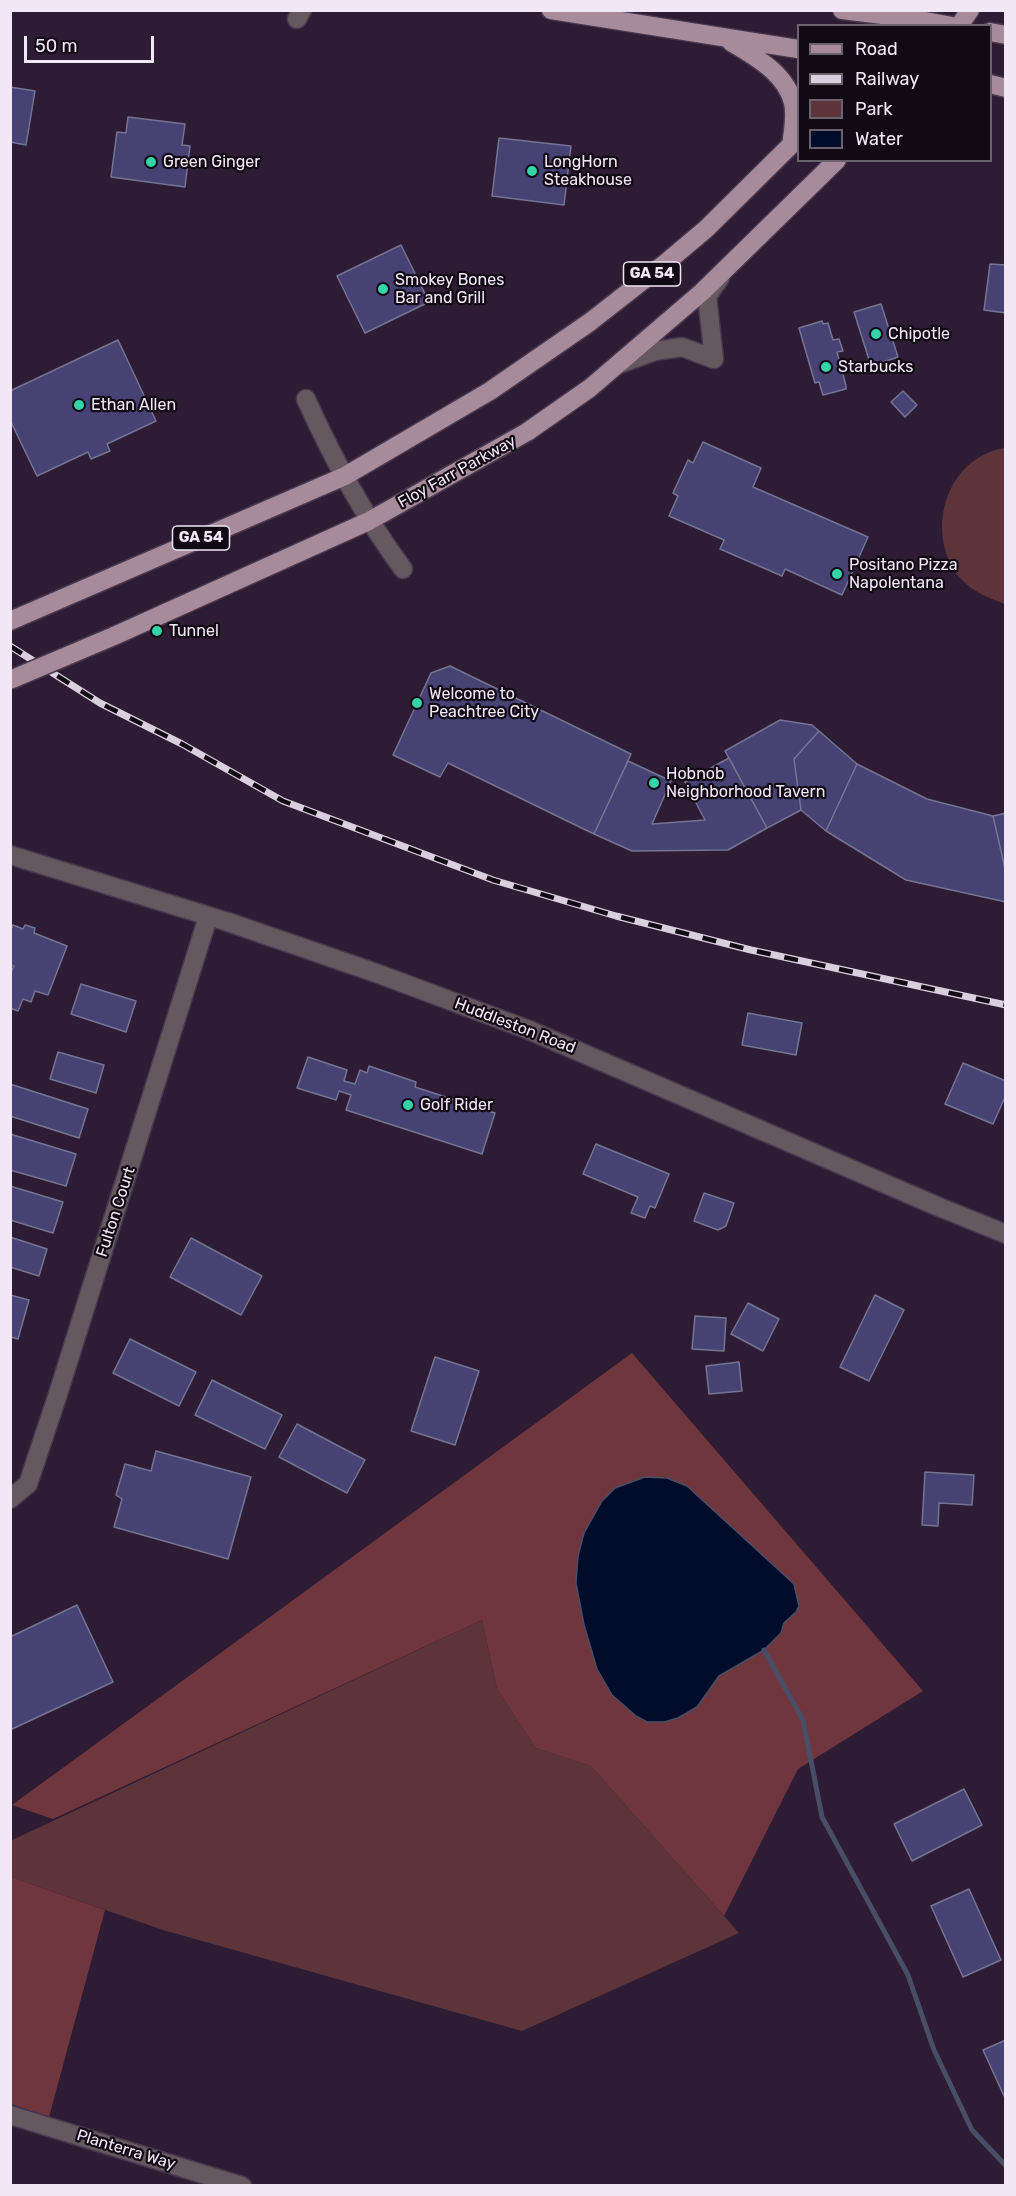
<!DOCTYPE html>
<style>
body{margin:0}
#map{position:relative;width:1016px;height:2196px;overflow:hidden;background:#2d1c34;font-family:Rubik,sans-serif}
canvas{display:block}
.frame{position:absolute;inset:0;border:12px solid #f1e7f6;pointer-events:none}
.legend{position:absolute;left:797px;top:24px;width:195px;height:138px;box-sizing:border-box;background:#110a14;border:2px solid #6b626e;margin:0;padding:8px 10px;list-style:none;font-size:18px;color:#f1e7f6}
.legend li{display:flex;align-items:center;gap:12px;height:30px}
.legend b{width:30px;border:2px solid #6b626e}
.scale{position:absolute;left:24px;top:36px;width:130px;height:27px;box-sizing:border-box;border:3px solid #f1e7f6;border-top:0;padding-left:8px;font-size:18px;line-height:21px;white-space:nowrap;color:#f1e7f6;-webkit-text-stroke:4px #110a14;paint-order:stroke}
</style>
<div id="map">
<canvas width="1016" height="2196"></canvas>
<div class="frame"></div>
<ul class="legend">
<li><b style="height:8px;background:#a88b9a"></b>Road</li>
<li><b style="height:8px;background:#dacfdf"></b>Railway</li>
<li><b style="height:16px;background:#5d3439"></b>Park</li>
<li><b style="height:16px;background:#000c29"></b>Water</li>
</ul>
<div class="scale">50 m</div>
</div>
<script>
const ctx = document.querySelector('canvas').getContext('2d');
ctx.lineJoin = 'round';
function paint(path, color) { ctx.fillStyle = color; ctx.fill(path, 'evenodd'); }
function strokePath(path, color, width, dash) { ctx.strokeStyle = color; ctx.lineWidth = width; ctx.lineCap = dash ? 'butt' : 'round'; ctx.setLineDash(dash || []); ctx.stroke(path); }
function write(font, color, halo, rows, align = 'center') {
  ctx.font = font + ' Rubik,sans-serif'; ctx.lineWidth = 4.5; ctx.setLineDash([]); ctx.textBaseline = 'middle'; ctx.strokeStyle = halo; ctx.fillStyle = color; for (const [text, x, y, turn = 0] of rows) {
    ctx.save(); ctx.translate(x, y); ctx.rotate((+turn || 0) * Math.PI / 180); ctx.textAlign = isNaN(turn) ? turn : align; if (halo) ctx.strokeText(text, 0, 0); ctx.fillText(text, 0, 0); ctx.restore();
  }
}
paint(new Path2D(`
 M1005,448H1006L1005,604C989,598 973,592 961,579C923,535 945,457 1005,448Z
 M482,1620L497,1689L536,1748L591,1766L739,1933L522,2031L163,1930L11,1877L10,1841Z`), '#5d3439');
paint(new Path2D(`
 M632,1353L923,1691L798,1769L724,1916L591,1766L536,1748L497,1689L482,1620L53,1819L12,1805Z
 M11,1877L105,1910L49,2117L11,2104Z`), '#70363e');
const water = new Path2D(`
 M645,1477L667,1478L687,1486L794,1584L799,1606L796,1612L784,1623L781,1633L764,1650L719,1676L697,1707L678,1718L664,1722H647L636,1716L612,1695L597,1669L584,1625L576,1583L578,1556L584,1533L602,1501L615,1488Z`);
paint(water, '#000c29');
strokePath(water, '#484e66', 1.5);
strokePath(new Path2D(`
 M764,1650L803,1720L822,1817L908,1975L934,2050L972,2130L1006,2166`), '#484e66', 5);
const building = new Path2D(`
 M10,87L35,91L26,145L10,142Z
 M128,117L185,124L182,145L190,146L185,187L111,177L117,132L126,133Z
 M499,138L571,146L564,205L492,196Z
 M401,245L429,302L365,333L337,276Z
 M990,264L1006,265V313L984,310Z
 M881,304L898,357L871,366L854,312Z
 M822,321L823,324L828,323L833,340L839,339L843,351L837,352L846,386V389L823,395L819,382L815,383L799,328Z
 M118,340L156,421L107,444L110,451L91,459L88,452L37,476L10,420V391Z
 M903,391L917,405L905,417L891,402Z
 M703,442L761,468L753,487L868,537L842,595L785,569L782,576L720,549L724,540L669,516L678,496L673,493L688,460L693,463Z
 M450,666L631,754L594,834L448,763L440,777L393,755L431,673Z
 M780,720L812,725L819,731L794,759L801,810L767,828L725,751Z
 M819,731L857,764L826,831L801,810L794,759Z
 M729,758L767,828L728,850L632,851L594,834L628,761L671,781L652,824L705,820L685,782Z
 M857,764L927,799L993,816L1006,873V902L906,880L826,831Z
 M1006,813V873L993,816Z
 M13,925L23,929L25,925L35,928L34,933L67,946L48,995L35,991L31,1002L23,999L18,1011L10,1008V974L14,966L10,965V931Z
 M81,984L136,1001L126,1032L71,1014Z
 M748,1013L802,1023L796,1055L742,1045Z
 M58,1052L104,1065L96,1093L50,1079Z
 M308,1057L347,1070L344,1081L355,1084L360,1070L367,1073L369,1066L416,1082L415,1087L495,1113L482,1154L346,1110L351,1095L339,1091L336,1100L297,1088Z
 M963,1063L1006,1081V1095L993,1124L945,1104Z
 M10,1084L88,1109L79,1138L10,1116Z
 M10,1134L76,1154L66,1186L10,1170Z
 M596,1144L669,1174L655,1208L650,1206L645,1218L631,1213L638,1197L583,1174Z
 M10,1186L63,1202L53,1233L10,1220Z
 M704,1193L734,1203L726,1226L718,1230L694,1221Z
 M10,1237L47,1249L39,1276L10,1267Z
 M191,1238L262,1276L241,1315L170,1277Z
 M10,1295L29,1300L18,1339L10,1337Z
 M875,1295L904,1310L869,1381L840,1367Z
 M748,1303L779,1319L763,1351L731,1334Z
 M695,1316L726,1318L724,1351L692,1349Z
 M130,1339L196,1372L179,1406L113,1373Z
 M435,1357L479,1371L455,1445L411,1431Z
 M739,1362L742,1391L709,1394L706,1366Z
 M212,1380L282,1415L265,1449L195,1415Z
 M297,1424L365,1460L347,1493L279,1457Z
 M156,1451L251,1477L228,1559L114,1527L122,1499L116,1495L125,1464L151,1471Z
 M925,1472L974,1475L972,1505L939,1503L938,1526L922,1525Z
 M77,1605L113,1682L10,1730V1637Z
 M964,1789L982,1825L912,1861L894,1824Z
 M969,1889L1001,1960L963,1977L931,1906Z
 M1006,2040V2096H1004L983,2050Z`);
paint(building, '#464273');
strokePath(building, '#757493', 1.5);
const minor = new Path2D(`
 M297,19L302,10
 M619,364L655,351L682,347L714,359L707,296L720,278
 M306,399C333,459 364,516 403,569
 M10,855L228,922L376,973L529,1030L939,1207L1006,1234
 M10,1499L28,1484L57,1397L208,917
 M10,2115L242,2186`);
const major = new Path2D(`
 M551,10L798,49
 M842,10L915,19L952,26
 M959,26L970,10
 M990,32L1006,35
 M731,42C755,57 786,73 793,103C796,116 793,131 791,145
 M990,84L1006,88
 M10,621L345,476L490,391L590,322L668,261L706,229L798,138
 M114,636L369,521L527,432L590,388L702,292L837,160`);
strokePath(minor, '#48384f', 21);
strokePath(major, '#48384f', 21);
strokePath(minor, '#66585f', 18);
strokePath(major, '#a88b9a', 18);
const rail = new Path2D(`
 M10,646L100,703L182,744L283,801L493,880L616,916L751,950L1006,1005`);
strokePath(rail, '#dacfdf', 7);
strokePath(rail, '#110a14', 4.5, [14]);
const majorBridge = new Path2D(`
 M10,680L114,636`);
strokePath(majorBridge, '#48384f', 21, []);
strokePath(majorBridge, '#a88b9a', 18);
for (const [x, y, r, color] of [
 [151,162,6,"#34d4a8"],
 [532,171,6,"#34d4a8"],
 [383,289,6,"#34d4a8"],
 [876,334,6,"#34d4a8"],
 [826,367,6,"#34d4a8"],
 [79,405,6,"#34d4a8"],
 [837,574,6,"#34d4a8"],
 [157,631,6,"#34d4a8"],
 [417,703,6,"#34d4a8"],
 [654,783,6,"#34d4a8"],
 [408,1105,6,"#34d4a8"]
]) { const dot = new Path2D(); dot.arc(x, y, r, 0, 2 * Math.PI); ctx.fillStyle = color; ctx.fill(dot); strokePath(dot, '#110a14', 2); }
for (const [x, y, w] of [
 [652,274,57],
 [201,538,57]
]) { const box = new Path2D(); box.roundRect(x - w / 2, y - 12, w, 24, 4.5); ctx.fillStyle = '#110a14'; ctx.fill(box); strokePath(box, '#f1e7f6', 1.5); }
write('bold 15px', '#f1e7f6', null, [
 ["GA 54",652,274],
 ["GA 54",201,538]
]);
write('16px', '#f1e7f6', '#110a14', [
 ["Green Ginger",163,162],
 ["LongHorn",544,162],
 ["Steakhouse",544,180],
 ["Smokey Bones",395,280],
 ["Bar and Grill",395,298],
 ["Chipotle",888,334],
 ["Starbucks",838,367],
 ["Ethan Allen",91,405],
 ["Positano Pizza",849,565],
 ["Napolentana",849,583],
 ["Tunnel",169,631],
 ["Welcome to",429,694],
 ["Peachtree City",429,712],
 ["Hobnob",666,774],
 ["Neighborhood Tavern",666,792],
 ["Golf Rider",420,1105]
], 'left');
write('16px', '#f1e7f6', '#110a14', [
 ["Floy Farr Parkway",457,472,-29],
 ["Huddleston Road",515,1026,21],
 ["Fulton Court",116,1212,-72],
 ["Planterra Way",126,2150,17]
]);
</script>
